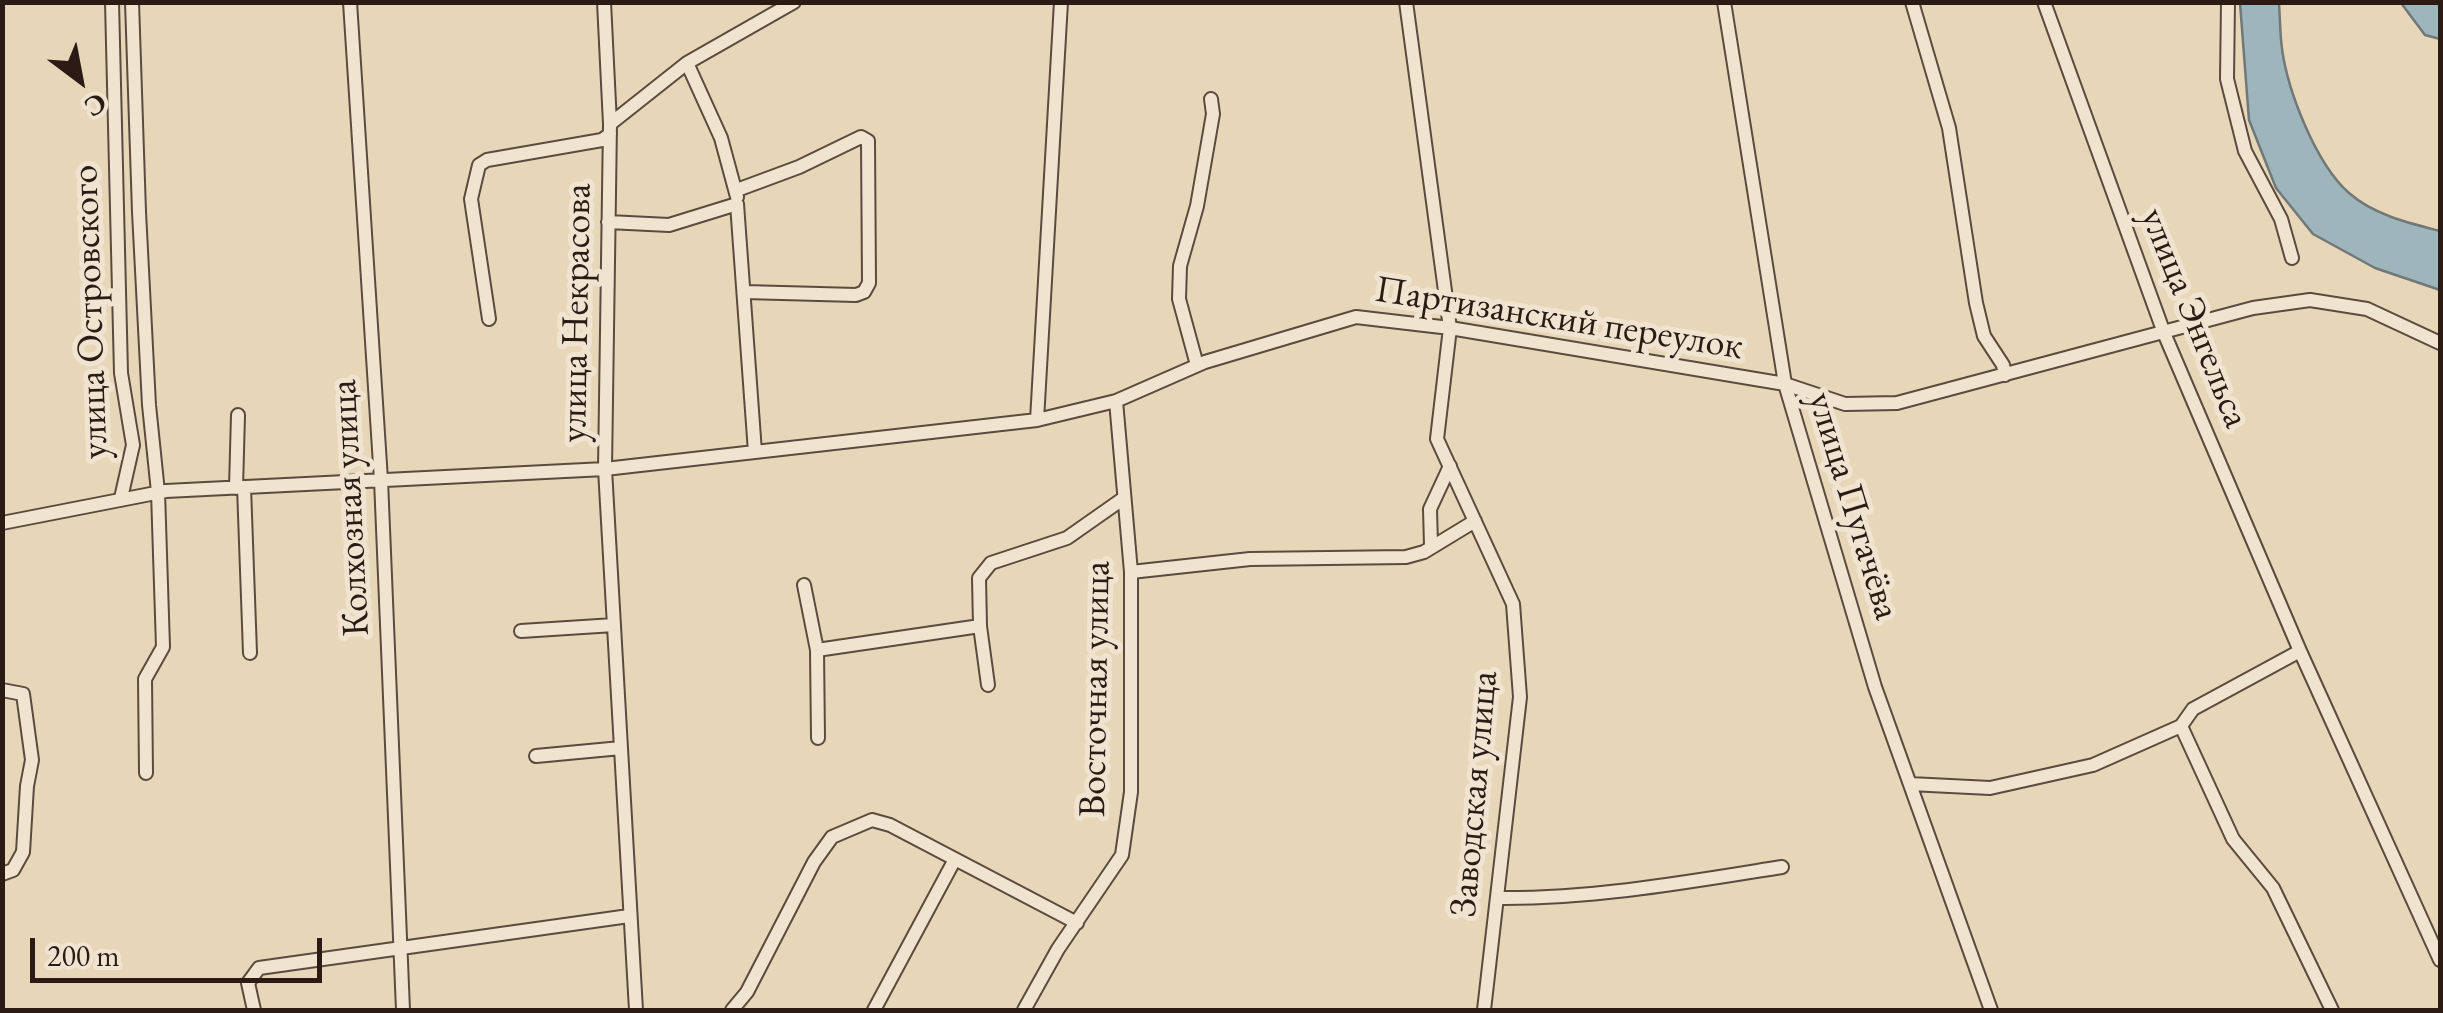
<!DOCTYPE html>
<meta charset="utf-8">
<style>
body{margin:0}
#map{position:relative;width:2443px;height:1013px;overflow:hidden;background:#e8d6b8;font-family:"EB Garamond",serif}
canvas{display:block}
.frame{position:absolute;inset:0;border:5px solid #2c1b15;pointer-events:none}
.north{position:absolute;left:30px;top:30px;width:100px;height:100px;-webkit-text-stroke:8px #f0e4d1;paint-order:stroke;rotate:148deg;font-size:28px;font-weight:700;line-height:40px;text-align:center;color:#2c1b15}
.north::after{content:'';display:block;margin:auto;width:35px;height:45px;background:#2c1b15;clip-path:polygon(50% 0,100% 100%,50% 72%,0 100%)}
.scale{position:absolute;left:30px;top:938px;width:292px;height:45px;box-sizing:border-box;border:5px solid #2c1b15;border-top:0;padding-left:12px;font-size:30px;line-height:35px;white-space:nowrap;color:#2c1b15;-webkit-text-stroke:8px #f0e4d1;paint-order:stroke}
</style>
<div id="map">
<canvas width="2443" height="1013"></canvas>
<div class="frame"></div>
<div class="north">С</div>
<div class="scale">200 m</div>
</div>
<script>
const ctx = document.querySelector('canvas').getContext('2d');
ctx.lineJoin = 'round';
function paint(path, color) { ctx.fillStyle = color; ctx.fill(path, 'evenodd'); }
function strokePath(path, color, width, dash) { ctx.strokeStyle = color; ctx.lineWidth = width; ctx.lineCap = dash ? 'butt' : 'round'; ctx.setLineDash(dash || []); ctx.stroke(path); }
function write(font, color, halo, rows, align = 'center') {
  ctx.font = font + ' "EB Garamond",serif'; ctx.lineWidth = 10; ctx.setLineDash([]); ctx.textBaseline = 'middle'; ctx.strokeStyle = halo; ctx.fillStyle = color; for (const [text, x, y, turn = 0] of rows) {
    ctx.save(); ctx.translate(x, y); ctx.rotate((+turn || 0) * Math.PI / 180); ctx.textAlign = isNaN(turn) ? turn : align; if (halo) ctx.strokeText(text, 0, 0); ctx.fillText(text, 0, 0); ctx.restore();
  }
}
const water = new Path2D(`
 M2240,3H2279C2280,18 2280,34 2282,49C2288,92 2316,164 2349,193C2374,215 2409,223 2440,231V290L2375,268L2313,234L2276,188L2249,120Z
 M2401,3H2440V39L2425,35Z`);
paint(water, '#9eb6bb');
strokePath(water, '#707879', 2.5);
const minor = new Path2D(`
 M112,2L121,373L133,445L121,498
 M132,2L139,212L149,405L158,492L163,647L145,679L146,773
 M350,2L381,480L403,1010
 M604,2L610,124L605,469L636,1010
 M1406,2L1450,328L1437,439L1513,604L1520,697L1484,1010
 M1724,2L1785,384L1875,687L1991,1010
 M1912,2L1949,128L1976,303L1984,336L2003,365L2005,375
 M2044,2L2164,333L2300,651L2440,960
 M2228,2L2227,79L2245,151L2281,219L2292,258
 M687,63L721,138L737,197
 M610,124L687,63L794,2
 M737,190L799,167L861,137L868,141L869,283L864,292L856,295L745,292
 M608,222L669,225L737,204L755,452
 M489,319L471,199L479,165L487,160L602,140L610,134
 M1197,365L1179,299L1180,266L1197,206L1213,114L1211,99
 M1037,420L1061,2
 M244,487L250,653
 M236,488L238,415
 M2,523L166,491L605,469L1037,420L1116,401L1205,362L1356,317L1450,328L1785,384L1845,404L1897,403L2253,308L2310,300L2367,309L2440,343
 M1431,545L1430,509L1450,466
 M1131,572L1250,559L1406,557L1424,552L1475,521
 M804,585L817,650L818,738
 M980,626L988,685
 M521,631L614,625
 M817,650L980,626L979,578L991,563L1067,538L1124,498
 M2,690L23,694L32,760L27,786L23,852L13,870L2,874
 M2181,726L2233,839L2273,888L2332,1010
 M536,756L621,748
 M1910,784L1990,788L2093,765L2181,726L2193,709L2300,651
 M1497,898C1593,899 1688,882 1782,867
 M254,1010L248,983L259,968L629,916
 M732,1010L747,992L814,862L832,837L872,820L890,825L1077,923
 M874,1010L954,861
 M1024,1010L1058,949L1122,855L1131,792V572L1116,401`);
strokePath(minor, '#5b4a3e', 16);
strokePath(minor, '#f0e4d1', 12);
write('38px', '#2c1b15', '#f0e4d1', [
 ["улица Островского",91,312,-92],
 ["улица Некрасова",577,313,-89],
 ["улица Энгельса",2194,318,68],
 ["Партизанский переулок",1559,319,9],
 ["улица Пугачёва",1853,506,73],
 ["Колхозная улица",351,508,-93],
 ["Восточная улица",1096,689,-89],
 ["Заводская улица",1475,794,-85]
]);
</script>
